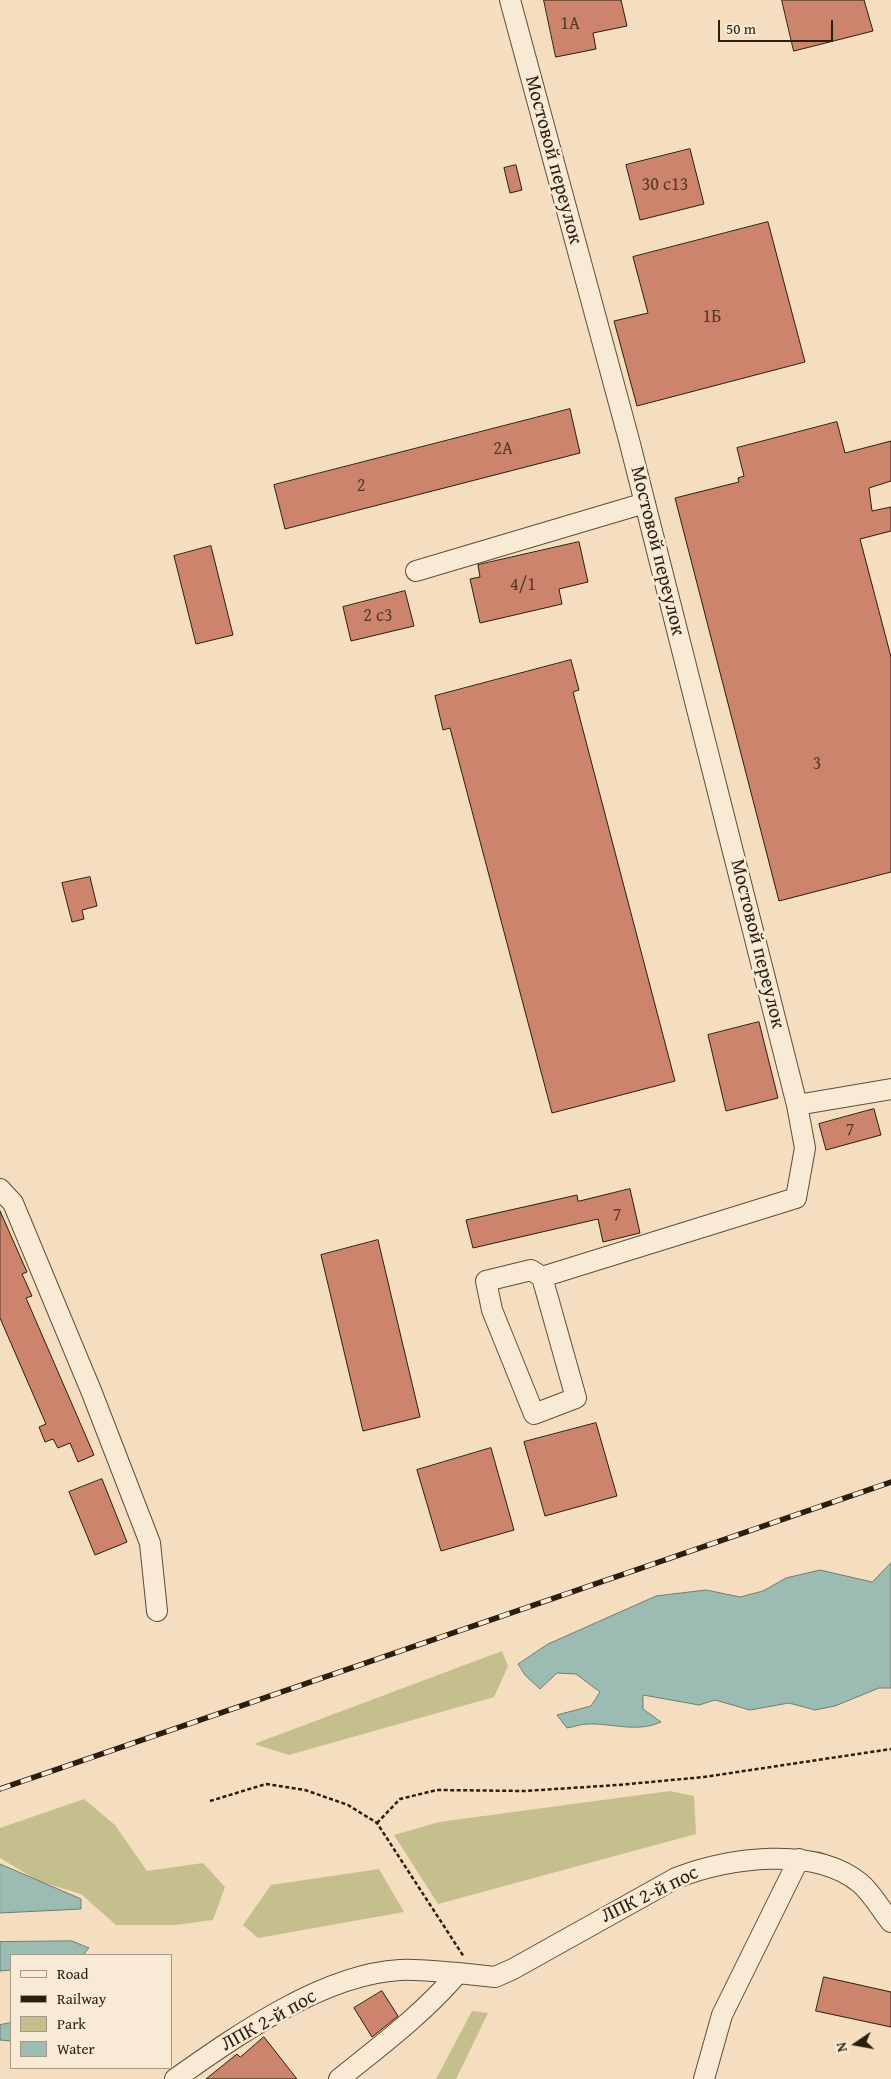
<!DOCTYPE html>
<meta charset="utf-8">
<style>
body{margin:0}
#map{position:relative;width:891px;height:2079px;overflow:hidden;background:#f5debf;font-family:"Gentium Book Plus",serif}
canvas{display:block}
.legend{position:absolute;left:10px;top:1954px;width:162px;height:115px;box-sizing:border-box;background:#f8ead5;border:1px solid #a59886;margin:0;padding:6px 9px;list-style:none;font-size:15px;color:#291e0f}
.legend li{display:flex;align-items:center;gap:10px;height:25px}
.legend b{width:25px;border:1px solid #a59886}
.north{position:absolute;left:831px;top:2019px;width:50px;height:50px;-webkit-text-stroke:4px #f8ead5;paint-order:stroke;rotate:258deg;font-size:14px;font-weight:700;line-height:20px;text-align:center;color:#291e0f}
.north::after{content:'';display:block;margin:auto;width:18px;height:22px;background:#291e0f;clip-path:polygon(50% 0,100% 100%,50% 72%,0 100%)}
.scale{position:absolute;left:718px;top:20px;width:115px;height:22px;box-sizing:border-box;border:2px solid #291e0f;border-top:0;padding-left:6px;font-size:15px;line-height:18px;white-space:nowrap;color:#291e0f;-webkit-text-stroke:4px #f8ead5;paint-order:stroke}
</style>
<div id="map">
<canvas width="891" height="2079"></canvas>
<ul class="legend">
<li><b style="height:6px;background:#f8ead5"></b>Road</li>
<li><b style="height:6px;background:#291e0f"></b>Railway</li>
<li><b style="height:14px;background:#c4bf8c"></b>Park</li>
<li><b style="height:14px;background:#9cbcb3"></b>Water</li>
</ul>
<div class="north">N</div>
<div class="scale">50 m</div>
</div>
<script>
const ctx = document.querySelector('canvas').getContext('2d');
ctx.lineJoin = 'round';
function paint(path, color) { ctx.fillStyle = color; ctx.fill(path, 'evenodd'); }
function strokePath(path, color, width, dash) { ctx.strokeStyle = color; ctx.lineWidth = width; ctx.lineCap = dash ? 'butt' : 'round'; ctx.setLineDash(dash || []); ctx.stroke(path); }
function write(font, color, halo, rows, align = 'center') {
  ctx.font = font + ' "Gentium Book Plus",serif'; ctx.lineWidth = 5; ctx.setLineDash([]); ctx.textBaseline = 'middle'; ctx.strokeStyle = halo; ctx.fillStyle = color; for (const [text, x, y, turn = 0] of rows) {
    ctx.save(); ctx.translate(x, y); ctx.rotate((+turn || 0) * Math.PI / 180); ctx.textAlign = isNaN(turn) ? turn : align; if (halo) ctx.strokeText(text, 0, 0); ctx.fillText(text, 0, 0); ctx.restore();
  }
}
paint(new Path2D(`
 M502,1651L508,1666L494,1697L289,1755L254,1744Z
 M670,1791L694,1796L696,1834L438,1904L394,1835L439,1822Z
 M84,1799L115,1825L147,1871L203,1863L225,1887L213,1920L175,1925H116L81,1894L38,1881L0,1858V1828Z
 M379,1869L404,1912L258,1938L243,1925L271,1885Z
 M472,2011L488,2013L456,2079H436Z`), '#c4bf8c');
const water = new Path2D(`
 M891,1563V1688H879L835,1706L815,1710L789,1703L750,1710L715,1700L699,1705L643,1695V1709L661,1722C637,1733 612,1723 587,1724C581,1724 574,1727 567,1728L557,1715L591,1706L600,1692L576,1674L557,1673L540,1689L525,1675L518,1664L548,1644L656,1596L706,1590L740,1597L763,1591L786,1578L820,1570L872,1582Z
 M0,1864L81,1899V1909L0,1913Z
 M72,1941L89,1948L83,1955H11V1970L0,1971V1942Z
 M11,2023V2041L0,2040V2025Z`);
paint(water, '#9cbcb3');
strokePath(water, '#6e7d71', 1);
const building = new Path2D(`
 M544,0H621L627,26L593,33L596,49L556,57Z
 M782,0H864L873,31L794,51Z
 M690,149L704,204L640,220L626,165Z
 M516,165L522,190L510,193L504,168Z
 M768,222L805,362L637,406L614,321L648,313L633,257Z
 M570,409L580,453L285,529L274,485Z
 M837,422L845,453L891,441V481L869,488L872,511L891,507V531L860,539L891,657V872L779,901L675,498L739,482L738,478L744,476L737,448Z
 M579,542L588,582L559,589L562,604L480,623L470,579L480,577L478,565Z
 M211,546L233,635L196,644L174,556Z
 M405,591L414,626L351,641L343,607Z
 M571,660L579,690L573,692L675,1081L552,1113L450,728L443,730L435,696Z
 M90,877L97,906L82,910L84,919L72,922L62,883Z
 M759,1022L778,1098L726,1111L708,1035Z
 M874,1109L881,1135L826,1150L819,1124Z
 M630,1189L640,1233L603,1242L598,1219L473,1248L466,1220L577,1195L578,1201Z
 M0,1211L27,1272L22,1274L32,1296L26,1298L94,1455L78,1462L70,1443L58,1448L53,1439L45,1442L39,1427L46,1424L0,1318Z
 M378,1240L420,1417L363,1431L321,1255Z
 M596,1423L617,1496L545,1516L524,1442Z
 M491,1448L514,1530L441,1551L417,1470Z
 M102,1479L127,1542L95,1555L69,1492Z
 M824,1977L891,1992V2027L816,2011Z
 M382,1991L398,2016L372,2037L354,2008Z
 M264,2037L297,2079H206L237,2054L240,2057Z`);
paint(building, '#cd846c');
strokePath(building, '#291e0f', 1);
const minor = new Path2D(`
 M510,0L629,440L797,1105L805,1148L796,1198L542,1277L531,1270L486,1281L492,1310L534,1414L576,1398L542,1277
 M416,571L645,503
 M797,1105L891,1089
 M0,1189L13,1203L92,1393L150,1543L157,1611
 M175,2079C236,2036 323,1974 400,1970C419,1969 439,1972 458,1973
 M339,2079C380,2046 423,2014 458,1973L495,1977L513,1969L676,1878C728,1858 814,1845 860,1883C872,1893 881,1910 891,1922
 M704,2079L722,2015L799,1859`);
strokePath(minor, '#5c4e3b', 22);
strokePath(new Path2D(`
 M210,1801L266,1784L305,1790L348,1805L377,1823L464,1957
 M377,1823L400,1799L437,1790L525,1791L618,1785L704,1777L891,1749`), '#291e0f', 2.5, [4, 2.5]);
strokePath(minor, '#f8ead5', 20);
const rail = new Path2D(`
 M0,1789L891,1482`);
strokePath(rail, '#291e0f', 5.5);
strokePath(rail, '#f8ead5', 4, [11]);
write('18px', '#523826', null, [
 ["1А",570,24],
 ["30 с13",665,185],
 ["1Б",712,317],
 ["2А",503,449],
 ["2",361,486],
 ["4/1",523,585],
 ["2 с3",378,616],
 ["3",817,764],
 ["7",850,1130],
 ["7",617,1215]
]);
write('20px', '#291e0f', '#f8ead5', [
 ["Мостовой переулок",553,160,75],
 ["Мостовой переулок",657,551,76],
 ["Мостовой переулок",757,944,76],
 ["ЛПК 2-й пос",650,1895,-26],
 ["ЛПК 2-й пос",269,2021,-29]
]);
</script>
